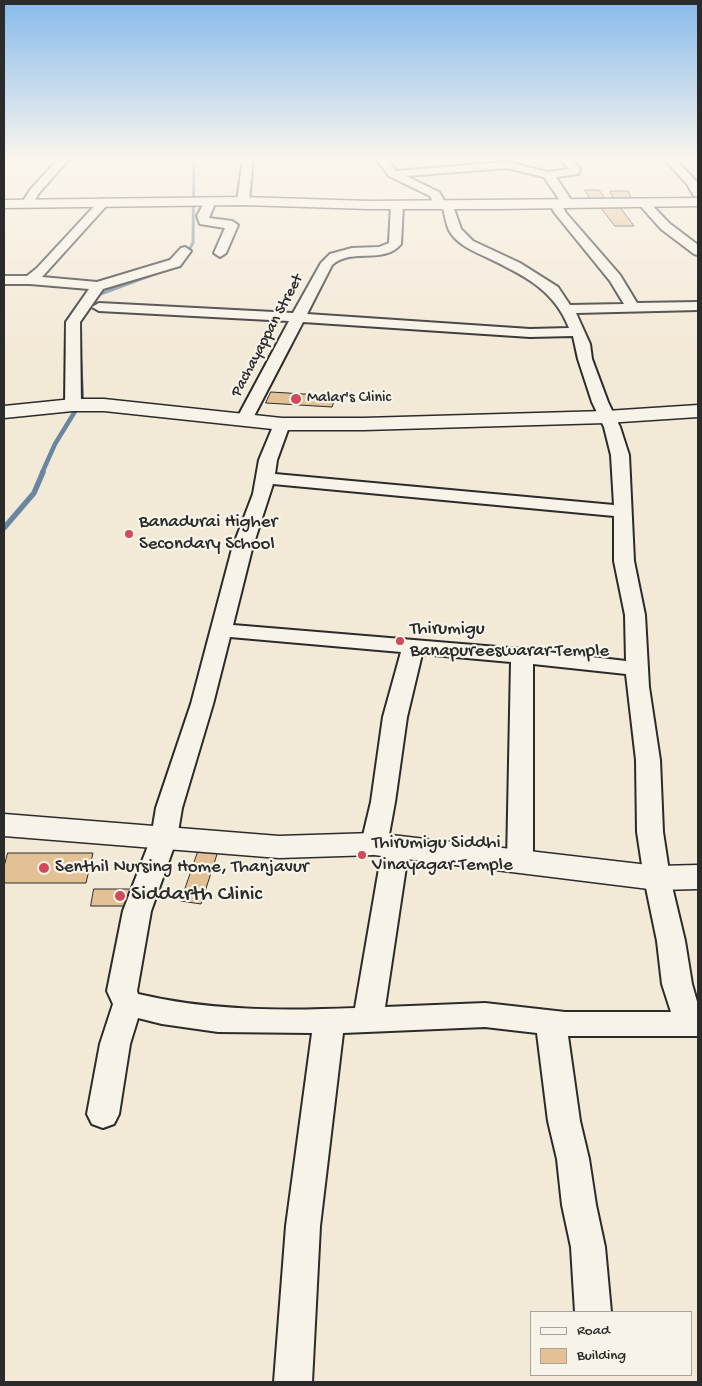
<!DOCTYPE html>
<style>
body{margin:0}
#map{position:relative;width:702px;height:1386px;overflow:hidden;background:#f3e9d7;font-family:"Gochi Hand",sans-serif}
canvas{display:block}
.frame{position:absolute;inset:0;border:5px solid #2b2b2b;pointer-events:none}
.legend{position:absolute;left:530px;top:1311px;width:162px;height:65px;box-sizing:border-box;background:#f7f3e8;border:1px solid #a5a39c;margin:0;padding:6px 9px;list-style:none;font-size:15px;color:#2b2b2b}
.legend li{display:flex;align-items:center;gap:10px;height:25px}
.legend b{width:25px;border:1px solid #a5a39c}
</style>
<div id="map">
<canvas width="702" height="1386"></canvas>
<div class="frame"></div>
<ul class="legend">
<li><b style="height:6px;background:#f7f3e8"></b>Road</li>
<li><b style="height:14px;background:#e3c195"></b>Building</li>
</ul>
</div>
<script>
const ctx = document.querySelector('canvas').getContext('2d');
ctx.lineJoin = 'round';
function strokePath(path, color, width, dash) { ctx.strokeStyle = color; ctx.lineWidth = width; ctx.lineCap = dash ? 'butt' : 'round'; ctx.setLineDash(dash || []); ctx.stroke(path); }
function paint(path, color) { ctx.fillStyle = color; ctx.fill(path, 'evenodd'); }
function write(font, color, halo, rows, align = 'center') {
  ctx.font = font + ' "Gochi Hand",sans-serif'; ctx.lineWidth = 4.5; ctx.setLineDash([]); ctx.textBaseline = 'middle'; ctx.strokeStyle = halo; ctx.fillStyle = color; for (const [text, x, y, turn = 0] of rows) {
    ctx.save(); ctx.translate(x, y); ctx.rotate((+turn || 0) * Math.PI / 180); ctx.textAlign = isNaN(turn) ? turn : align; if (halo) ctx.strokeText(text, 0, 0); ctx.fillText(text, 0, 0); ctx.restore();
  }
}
strokePath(new Path2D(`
 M185,257L193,243L194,158
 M95,296L160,272`), '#6b86a1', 3);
strokePath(new Path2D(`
 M95,296L96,295
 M42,473L55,444L82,400L80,361`), '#6b86a1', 4.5);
strokePath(new Path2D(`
 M4,528L34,493L43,472`), '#6b86a1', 5.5);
const building = new Path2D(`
 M585,190H599L607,201H592Z
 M610,191H628L632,200H615Z
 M619,206L634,226H615L600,207Z
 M271,392L336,396L332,407L266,403Z
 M200,846L219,848L201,904L181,901Z
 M8,853H93L86,883H4V867Z
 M94,889H136L133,906H91Z`);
paint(building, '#e3c195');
strokePath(building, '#2b2b2b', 1);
const street = new Path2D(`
 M59,158H70L39,193L32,205H24L22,203L30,190Z
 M243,158H253L249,201L243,204L237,201Z
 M375,158H386L396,171L507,162L548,172L569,169L559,158H570L580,169L578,174L556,177L573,203L567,206L563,205L544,177L507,168L406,176L439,192L445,202L452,203L461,229L473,241L520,263L558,287L570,305L624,304L610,281L554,212L550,204L556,201L560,202L566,213L620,275L637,303L698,302V310L576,313L590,344L592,359L608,402L620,427L629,455L634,561L645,615L649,687L660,760L663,832L670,878L685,941L692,984L698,1005V1036H568L580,1121L589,1159L596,1205L605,1247L611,1312H575L571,1247L562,1205L557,1159L548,1121L537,1033L485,1027L343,1033L320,1226L312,1382H274L286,1226L312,1033L218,1032L162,1024L138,1018L130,1044L119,1114L114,1124L103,1128L92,1124L87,1114L100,1044L113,1004L107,991L123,911L151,838L156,808L191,704L232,549L253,494L259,460L274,424L276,421H288L290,424L277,460L275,474L614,505L611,455L604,427L592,402L578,359L573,336L530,337L303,322L252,420L250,423H238L236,420L289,321L99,311L92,307L99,303L293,313L321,263L330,254L352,248L379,247L389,243L391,205L397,202L403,205L401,244C384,265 352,247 332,265L307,314L530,329L569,328C554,289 523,275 486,257C473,251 456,244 449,230C446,224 445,215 443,208L436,207L430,196L389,176ZM273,484L614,516V561L625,615L626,661L522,649L233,625L252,549ZM230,637L401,652L383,717L371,802L361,844L365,850L374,853L382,851L355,1008C283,1011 209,1011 138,994L137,991L151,911L177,838L182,808L213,704ZM422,654L511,662L507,862L511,869L520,871L529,869L533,862V664L626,674L636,760L637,832L644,878L657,941L662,984L671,1012H565L485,1003L385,1007L409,847L405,840L396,838L388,840L395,802L407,717Z
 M663,158H674L696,181L698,184V197L694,196L687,184Z
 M210,198L216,201L209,218L232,221L238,225L226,253L220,257L214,253L225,228L200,224L197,216L206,199Z
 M104,199L108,200L110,202L108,204L42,277L97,282L170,260L181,248L185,247L191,251L180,266L103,289L80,322L81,405L79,408H67L65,405L66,322L89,289L30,284H4V276H27L37,268L100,200Z
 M643,199L647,200L669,223L698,245V255L694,254L661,229L637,202Z`);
const secondary = new Path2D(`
 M73,399H104L282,418H364L606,411L698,405V417L606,423L364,430H282L104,411H73L4,418V406Z
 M4,814L279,836L374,833L657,866L698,865V889L657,890L374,855L279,858L4,836Z`);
const primary = new Path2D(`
 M243,197L369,201L698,198V206L499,209H369L243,205L4,208V200Z`);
strokePath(street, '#2b2b2b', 4);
strokePath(secondary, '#2b2b2b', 3);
strokePath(primary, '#2b2b2b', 3);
paint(street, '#f7f3e8');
paint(secondary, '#f7f3e8');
paint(primary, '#f7f3e8');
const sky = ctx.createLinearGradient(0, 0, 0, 352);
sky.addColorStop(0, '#87baeb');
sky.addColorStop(0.45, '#faf5ed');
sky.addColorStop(1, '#faf5ed00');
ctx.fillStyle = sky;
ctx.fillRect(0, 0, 702, 352);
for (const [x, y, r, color] of [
 [296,399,6,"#d1495b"],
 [129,534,5,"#d1495b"],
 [400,641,5,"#d1495b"],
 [362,855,5,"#d1495b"],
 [44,868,6,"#d1495b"],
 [120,896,6,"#d1495b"]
]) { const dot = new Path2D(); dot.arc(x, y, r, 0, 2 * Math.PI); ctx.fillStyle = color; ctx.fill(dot); strokePath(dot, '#f7f3e8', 2); }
write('16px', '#2b2b2b', '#f7f3e8', [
 ["Pachayappan Street",268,336,-62]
]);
write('16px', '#2b2b2b', '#f7f3e8', [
 ["Malar's Clinic",307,399]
], 'left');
write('19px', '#2b2b2b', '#f7f3e8', [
 ["Banadurai Higher",139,523],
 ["Secondary School",139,545],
 ["Thirumigu",410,630],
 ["Banapureeswarar Temple",410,652],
 ["Thirumigu Siddhi",372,844],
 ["Vinayagar Temple",372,866],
 ["Senthil Nursing Home, Thanjavur",55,868]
], 'left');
write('22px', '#2b2b2b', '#f7f3e8', [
 ["Siddarth Clinic",131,896]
], 'left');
</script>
